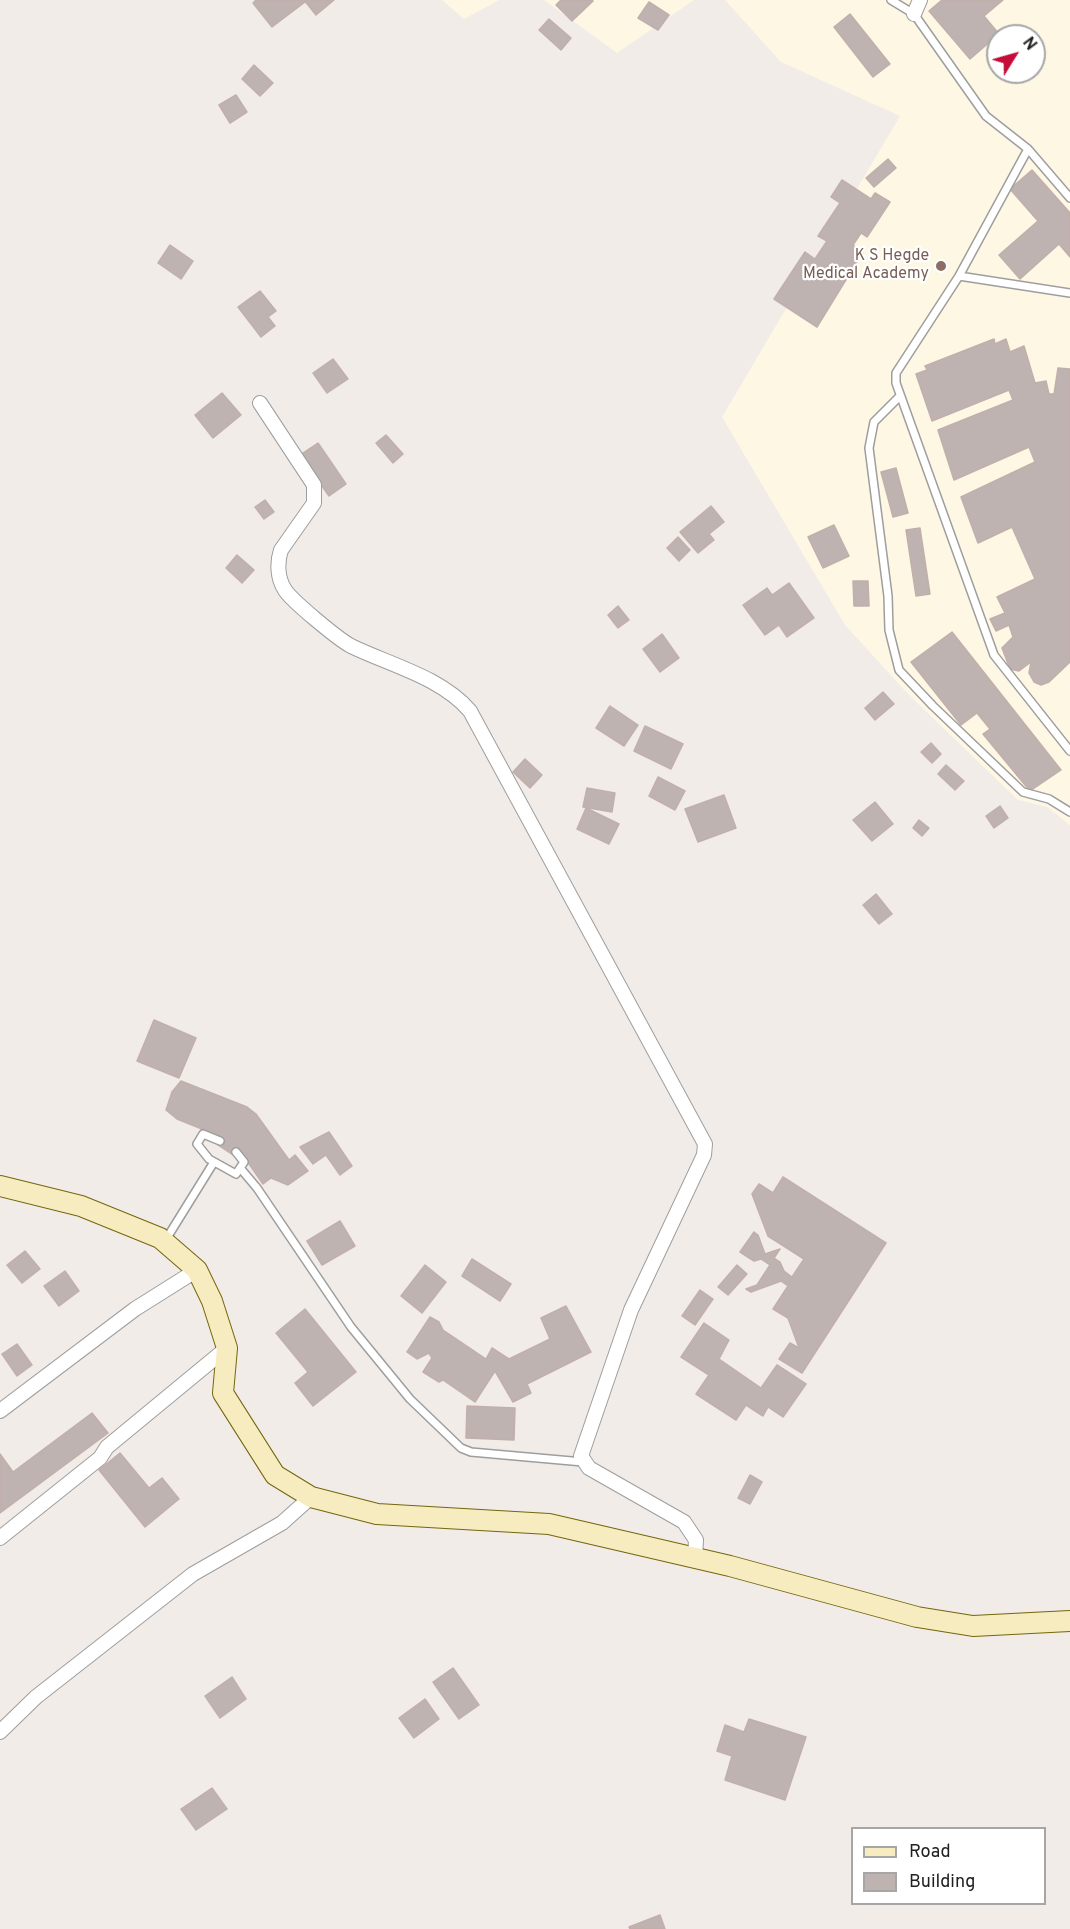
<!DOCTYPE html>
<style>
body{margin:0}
#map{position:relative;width:1070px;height:1929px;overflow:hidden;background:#f1ece8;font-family:Overpass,sans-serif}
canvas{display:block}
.legend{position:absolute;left:851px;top:1827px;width:195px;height:78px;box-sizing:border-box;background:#fff;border:2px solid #a6a6a6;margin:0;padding:8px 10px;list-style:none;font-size:18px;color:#212121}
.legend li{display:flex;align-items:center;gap:12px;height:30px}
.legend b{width:30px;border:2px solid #a6a6a6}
.north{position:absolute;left:986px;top:24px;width:60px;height:60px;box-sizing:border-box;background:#fff;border:2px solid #a6a6a6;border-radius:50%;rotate:53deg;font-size:16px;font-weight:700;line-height:24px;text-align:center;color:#212121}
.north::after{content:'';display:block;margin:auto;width:21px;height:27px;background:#c60c39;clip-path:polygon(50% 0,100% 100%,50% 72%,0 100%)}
</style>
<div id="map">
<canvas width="1070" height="1929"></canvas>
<ul class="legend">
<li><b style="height:8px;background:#f6ecc0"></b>Road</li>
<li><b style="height:16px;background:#beb3b1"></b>Building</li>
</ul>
<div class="north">N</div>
</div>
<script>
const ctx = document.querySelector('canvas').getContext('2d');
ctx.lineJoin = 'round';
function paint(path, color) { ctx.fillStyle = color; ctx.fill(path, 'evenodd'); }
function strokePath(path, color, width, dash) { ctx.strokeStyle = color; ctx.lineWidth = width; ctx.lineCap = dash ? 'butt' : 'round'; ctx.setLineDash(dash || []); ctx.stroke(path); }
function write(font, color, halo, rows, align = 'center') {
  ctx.font = font + ' Overpass,sans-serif'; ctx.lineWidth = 4.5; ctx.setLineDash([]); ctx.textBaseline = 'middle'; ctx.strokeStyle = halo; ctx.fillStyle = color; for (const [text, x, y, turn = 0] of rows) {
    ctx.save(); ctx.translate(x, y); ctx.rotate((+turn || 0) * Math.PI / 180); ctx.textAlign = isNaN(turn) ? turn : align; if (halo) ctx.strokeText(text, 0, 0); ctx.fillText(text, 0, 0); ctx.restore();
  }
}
paint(new Path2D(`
 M442,0H499L464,19Z
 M544,0H694L617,53Z
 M725,0H1070V825L1047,807L1018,800L908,694L845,625L722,417L900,116L781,62ZM998,36H1034V72H998Z`), '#fdf7e4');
const building = new Path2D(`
 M256,0H303L305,2L272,27L253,3Z
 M304,0H334L316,15Z
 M561,0H591L593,1L572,21L556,5Z
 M942,0H1003L984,16L999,34L970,59L929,11Z
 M649,2L669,15L658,30L638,18Z
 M850,14L890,64L873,77L834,27Z
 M549,19L571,38L561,50L539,30Z
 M254,65L273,83L260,96L242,79Z
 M236,95L247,112L230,123L219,105Z
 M888,159L896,168L874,187L866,178Z
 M1032,170L1070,213V257L1059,244L1020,279L999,255L1038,221L1010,189Z
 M842,180L871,199L875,193L890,202L867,237L861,233L853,245L863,252L817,327L774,299L805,252L815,259L827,241L818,236L840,203L831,197Z
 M170,245L193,261L181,279L158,263Z
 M260,291L276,311L268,317L275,326L261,337L238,307Z
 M994,339L995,344L1006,339L1010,352L1024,346L1035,383L1046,381L1049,394H1054L1058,368L1070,369V662L1049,682L1041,685L1034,682L1029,673L1031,662L1019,671L1010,669L1002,648L1013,637L1009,625L996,631L990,619L1005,613L997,597L1035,579L1012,527L978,543L961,497L1035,462L1029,447L954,480L938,430L1013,400L1009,390L932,421L916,374L927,370L925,366Z
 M333,359L348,379L327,393L313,373Z
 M222,393L241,415L213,438L195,415Z
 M386,435L403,454L393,463L376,443Z
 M318,443L346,484L329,496L300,455Z
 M896,468L908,513L893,517L881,472Z
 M265,500L274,512L264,519L255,507Z
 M711,506L724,522L709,534L714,540L698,553L680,532Z
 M834,525L849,556L823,568L808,537Z
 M920,528L930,594L916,596L906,530Z
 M678,537L690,550L679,561L667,548Z
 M237,555L254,570L242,583L226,568Z
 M853,581H868L869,606H854Z
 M789,583L814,618L787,637L779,625L765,635L743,605L767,588L772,595Z
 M618,606L629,620L618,628L608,615Z
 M952,632L1061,770L1030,791L983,734L990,729L977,713L961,725L911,662Z
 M662,634L679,658L660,672L643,649Z
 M883,692L894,704L875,720L865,708Z
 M610,706L638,725L624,746L596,728Z
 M645,726L683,744L671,769L634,751Z
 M931,743L941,754L932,763L921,752Z
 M525,759L542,775L530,788L513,772Z
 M946,765L964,781L955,790L938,774Z
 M658,777L685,791L675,810L649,796Z
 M587,788L615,793L612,812L583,807Z
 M724,795L736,828L698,842L685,809Z
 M875,802L893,824L872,841L853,820Z
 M1000,806L1008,818L994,828L986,816Z
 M586,808L619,824L609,844L577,829Z
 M919,820L929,828L922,836L913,828Z
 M876,894L892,914L879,924L863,905Z
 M154,1020L196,1038L179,1078L137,1061Z
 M181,1081L247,1107L256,1114L289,1160L295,1155L308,1171L288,1185L271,1178L263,1184L238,1148L233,1155L218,1145L222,1137L177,1119L166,1110L172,1092Z
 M329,1132L352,1166L340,1175L326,1155L313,1164L300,1147Z
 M783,1177L886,1243L802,1373L779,1359L790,1343L799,1348L788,1318L773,1309L788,1286L781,1281L751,1292L746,1289L757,1285L770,1265L761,1259L754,1261L740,1252L754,1232L758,1235L765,1254L780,1249L774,1258L780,1262L784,1271L792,1277L804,1259L768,1236L752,1194L759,1184L773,1193Z
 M340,1221L355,1246L322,1265L307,1241Z
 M25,1251L40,1269L22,1283L7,1265Z
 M472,1259L511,1284L500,1301L462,1276Z
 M425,1265L446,1282L422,1313L401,1296Z
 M737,1265L747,1274L728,1295L718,1287Z
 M65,1271L79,1291L59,1306L44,1286Z
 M700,1290L713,1299L695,1325L682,1316Z
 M566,1306L591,1352L527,1384L531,1393L513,1402L495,1371L475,1402L443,1380L439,1382L423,1372L432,1358L429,1353L417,1359L407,1352L430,1317L439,1322L443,1330L486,1359L492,1348L509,1359L550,1339L541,1318Z
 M305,1309L356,1372L313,1406L295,1383L308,1372L276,1333Z
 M704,1323L729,1340L719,1359L761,1388L777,1365L806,1384L783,1417L768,1407L763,1416L746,1405L736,1420L696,1394L709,1375L681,1357Z
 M17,1344L32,1365L17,1376L2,1354Z
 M467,1406L515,1408L514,1440L466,1438Z
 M92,1413L108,1433L0,1513V1454L13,1472Z
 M120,1453L149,1488L162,1478L179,1499L145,1527L99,1470Z
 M750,1475L762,1482L750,1504L738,1498Z
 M453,1668L479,1705L459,1719L433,1682Z
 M232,1677L246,1699L220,1718L205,1696Z
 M425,1699L439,1719L414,1738L399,1718Z
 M749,1719L806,1737L785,1800L725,1780L732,1756L717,1751L725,1725L744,1732Z
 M212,1788L227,1809L196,1830L181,1809Z
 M660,1915L665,1929H630L629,1927Z`);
paint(building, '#beb3b1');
strokePath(building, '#c2afab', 1.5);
const service = new Path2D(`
 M891,0L914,14L986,116L1028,149
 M1070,198L1028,149L959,276L896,373V383L994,655L1070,751
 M959,276L1070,293
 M900,396L874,422L869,448L888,596L889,630L899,670L933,706L1023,792L1049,799L1070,812
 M220,1141L203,1134L197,1144L209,1159L236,1174L244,1162L236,1152
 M241,1169L257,1188L351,1327L410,1399L461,1448L471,1452L583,1462
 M165,1241L214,1162`);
const minor = new Path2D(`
 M914,14L920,0
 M260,403L314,485V503L281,550C277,562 277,578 285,590C292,601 338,639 351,646C390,665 441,677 470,711L705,1144L704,1155L631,1310L581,1456L589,1468L684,1522L696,1540L695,1558
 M0,1411L135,1309L197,1270
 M0,1538L100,1458L107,1447L227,1348
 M0,1732L36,1697L193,1574L282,1523L311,1497`);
const secondary = new Path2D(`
 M0,1186L81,1206L160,1238L197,1270L212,1301L227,1348L223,1393L275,1475L311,1497L377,1514L549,1524L730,1566L917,1617L973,1626L1070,1621`);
strokePath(service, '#9e9e9e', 10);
strokePath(minor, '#9e9e9e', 16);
strokePath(secondary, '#74660b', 22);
strokePath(service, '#fff', 7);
strokePath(minor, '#fff', 14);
strokePath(secondary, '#f6ecc0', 20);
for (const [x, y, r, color] of [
 [941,266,6,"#8d6e63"]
]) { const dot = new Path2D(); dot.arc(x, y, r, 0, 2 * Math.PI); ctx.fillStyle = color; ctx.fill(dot); strokePath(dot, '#fff', 2); }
write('16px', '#785e54', '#fff', [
 ["K S Hegde",929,257],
 ["Medical Academy",929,275]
], 'right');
</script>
